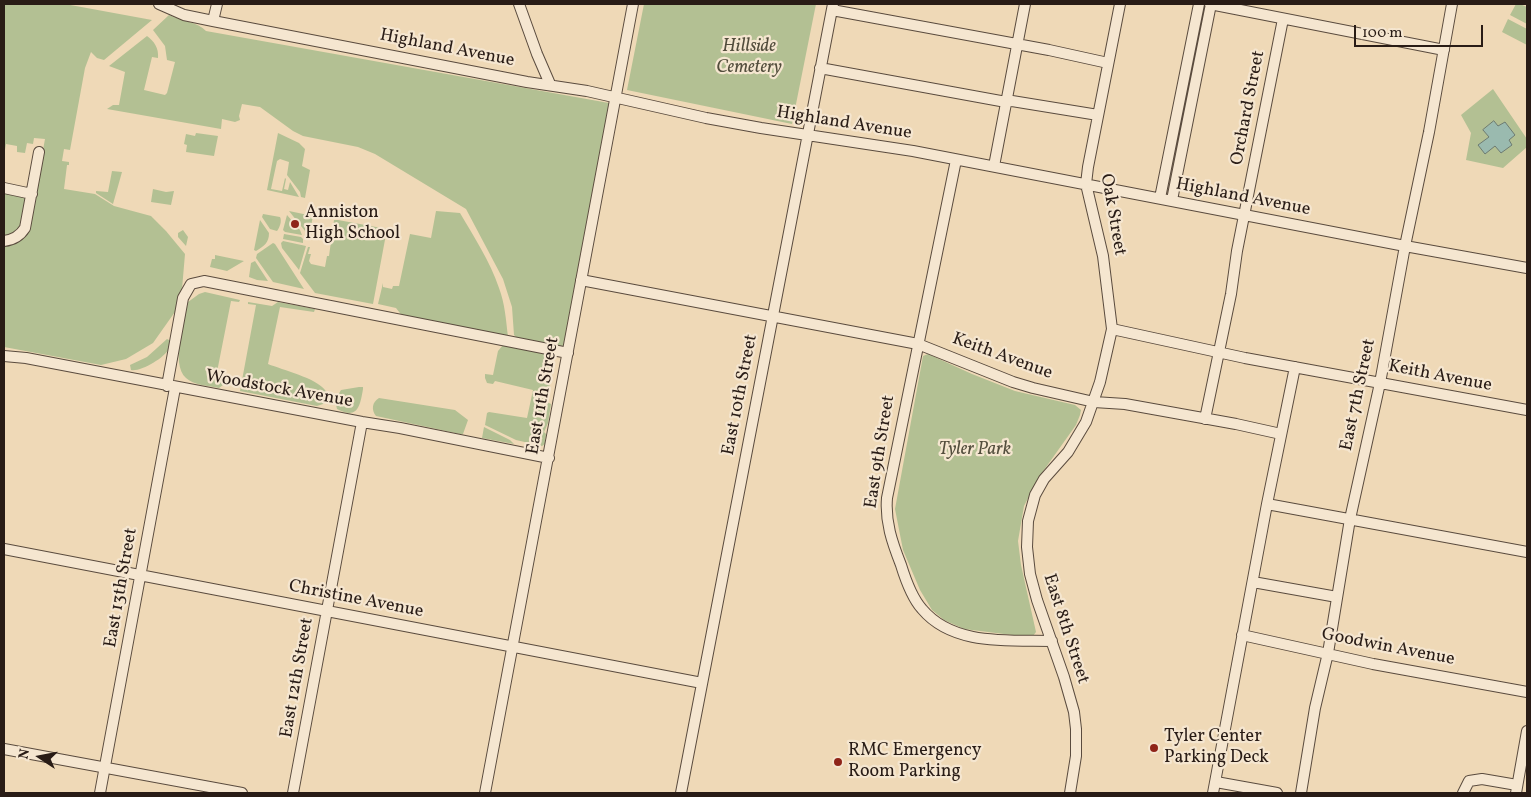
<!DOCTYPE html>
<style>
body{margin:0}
#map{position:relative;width:1531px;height:797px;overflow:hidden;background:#efd9b7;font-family:Vollkorn,serif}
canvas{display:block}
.frame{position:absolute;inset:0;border:5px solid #291c16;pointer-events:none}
.north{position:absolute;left:15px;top:732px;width:50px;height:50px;-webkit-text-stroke:4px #f5e6d0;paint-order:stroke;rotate:281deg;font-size:14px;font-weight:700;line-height:20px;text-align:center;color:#291c16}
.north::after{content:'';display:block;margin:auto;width:18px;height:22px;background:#291c16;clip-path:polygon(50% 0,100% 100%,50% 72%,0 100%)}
.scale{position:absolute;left:1354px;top:25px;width:129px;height:22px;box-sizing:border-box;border:2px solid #291c16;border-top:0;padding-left:6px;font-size:15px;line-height:18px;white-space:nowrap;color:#291c16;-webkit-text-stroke:4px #f5e6d0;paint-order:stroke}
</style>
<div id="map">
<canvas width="1531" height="797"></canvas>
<div class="frame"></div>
<div class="north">N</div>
<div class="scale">100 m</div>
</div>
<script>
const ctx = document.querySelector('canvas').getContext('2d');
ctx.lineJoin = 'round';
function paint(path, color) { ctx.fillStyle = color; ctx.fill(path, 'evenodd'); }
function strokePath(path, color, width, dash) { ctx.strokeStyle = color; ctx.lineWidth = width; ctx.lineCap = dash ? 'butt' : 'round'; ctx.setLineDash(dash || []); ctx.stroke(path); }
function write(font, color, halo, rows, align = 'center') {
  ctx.font = font + ' Vollkorn,serif'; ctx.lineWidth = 4.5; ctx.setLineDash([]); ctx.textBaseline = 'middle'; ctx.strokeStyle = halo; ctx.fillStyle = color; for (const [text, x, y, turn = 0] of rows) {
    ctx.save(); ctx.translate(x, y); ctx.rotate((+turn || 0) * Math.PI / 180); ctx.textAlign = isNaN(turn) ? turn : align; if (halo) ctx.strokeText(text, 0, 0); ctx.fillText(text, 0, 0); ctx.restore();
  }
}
paint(new Path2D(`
 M4,4H65L152,20L104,60L97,58L91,52L85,68L70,150L64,149L62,161L69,162V165H67L64,189L95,194L114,206L151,216L166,231L185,254L182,289L177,309L153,343L126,359L101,365L4,347V244C15,242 22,241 28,231L45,139L34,138L33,144L27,143L25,153L17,152V146L6,144L4,156Z
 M644,4H816L792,124L627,90Z
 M1516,4H1520L1527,7V24L1510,15Z
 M169,15C181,21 198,22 206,31L609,103L563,347L519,340L514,335L512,307L503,279L466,209L375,154L358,147L303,136L293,131L260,107L242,104L239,116L240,120L235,122L222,119L221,129L107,109L113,105H119L125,72L109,66L147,36C154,41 159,48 158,58L152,57L144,90L165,95L167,93L175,62L167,60L165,46L153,30Z
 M1508,19L1527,29V45L1502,32Z
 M1493,89L1527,139V147L1503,168L1466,160L1471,133L1461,115Z
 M196,133L218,136L214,156L186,152L187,145L184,144L186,134L195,136Z
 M278,133L299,143L305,149L302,166L310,170L305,198L301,197L300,192L287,175L289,162L280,159L277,161L271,189L282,191L285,178L286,179L284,189L288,190L290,182L299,197L267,190Z
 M112,171L122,172L113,204L96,193V191L108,192Z
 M153,189L166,192L174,191L171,205L151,202Z
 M4,191L27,198L24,219L18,233L4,237Z
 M289,211L313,216L309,236Z
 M436,211L460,213C474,237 490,261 499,288C505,304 506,320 508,337L403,317L396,308L378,304L383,283V287L392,289L393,286H399L410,234L431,238Z
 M263,214L280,217C282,221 280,227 277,231L270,229L262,217Z
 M287,215L300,230L302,235L285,232L283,230Z
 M260,220L269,233C269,243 264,246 256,251L254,250Z
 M334,220H338L387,229L373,304L315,293L300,273L308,247H310L308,254H311L309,261L311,264L325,267L327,256H329Z
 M183,230L188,237L186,246L178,237V233Z
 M284,234L301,237L303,239V243L283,239Z
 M283,241L306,246L299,270L282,248L281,243Z
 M273,243L275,244L304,289L273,282L256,258L257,254Z
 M215,255L244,261L227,271L210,267L212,259H215Z
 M255,261L268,281L257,280L249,277L251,263Z
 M205,292L240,300L239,302L231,301L216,377L223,381V385L219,388C209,386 193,385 186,378C170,363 185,321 188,302L199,294Z
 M248,302L272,306L278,302L315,309L314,312L280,307L268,364C283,370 316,378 325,390C329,395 326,401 323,404L317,406L240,391L256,305L248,304Z
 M167,339L171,341C171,341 169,348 169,349C164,358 141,372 131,370L130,365L147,357Z
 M503,345C518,348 544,347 553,361L547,402L551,404L548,423L544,432L546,434L545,444L542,446L516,440L485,425L487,413L489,412L527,418L533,390L495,381L493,384L487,383L485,378V374L493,375L498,351Z
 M928,354L972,374L1015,391L1075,405L1081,410L1080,415L1076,425L1039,477L1024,506L1018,541L1021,565L1036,632L1033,636L1028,637L964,629L944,620L932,610L920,590L903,550L895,509L923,356Z
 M359,387H363V389C360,406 358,420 337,409L335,400L341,390Z
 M379,398L455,410L468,420L463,434H460L376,416C371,410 372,402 379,398Z
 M484,427L510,440L514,444L482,438Z`), '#b3c093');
const water = new Path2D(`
 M1494,121L1498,126L1505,122L1515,135L1509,140L1512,145L1501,153L1495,146L1485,154L1478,145L1489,137L1483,130Z`);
paint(water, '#9abaaf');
strokePath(water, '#6d7b72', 1);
const minor = new Path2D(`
 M159,4L184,15L213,21L527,82L587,91L706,118L761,128L913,151L1405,246L1527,268
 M519,4L537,54L550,84
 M1210,4L1444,50
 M832,10L1049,50L1108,63
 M213,21L217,4
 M820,68L1006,102L1012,101L1098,115
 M956,160L887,498C885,522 892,542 901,565C905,578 913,599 922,609C953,646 1008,640 1052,641
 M994,166L1025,4
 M4,188L32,194
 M1160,198L1199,4
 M1172,200L1211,4
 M4,241C13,240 20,236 25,228L39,152
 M581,280L918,344L1013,382L1033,388L1094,402L1125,404L1236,424L1281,434
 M1112,329L1245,358L1527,410
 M4,356L26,358L362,422L400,428L549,458
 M167,386L183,298L191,284L204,281L568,353
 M1205,419L1231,294L1237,251L1283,19
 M1267,504L1527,552
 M4,549L702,683
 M1253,582L1337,597
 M1242,635L1373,664L1527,692
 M4,749L242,793
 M1216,782L1277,793
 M100,793L175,388
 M293,793L362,422
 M485,793L633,4
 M681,793L833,4
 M1070,793L1076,756V729L1074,712L1064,677L1037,600L1030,574L1027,547L1028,521L1035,495L1044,479L1068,452L1086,422L1100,382L1112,329L1103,256L1086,184L1088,167L1120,4
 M1213,793L1267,504L1295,367
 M1301,793L1315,708L1328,653L1350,519L1380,383L1405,246L1429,132L1452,4
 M1463,793L1469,781L1482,779L1517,785
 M1516,793L1527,731`);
strokePath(minor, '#5a4b3e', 12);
strokePath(minor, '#f5e6d0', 10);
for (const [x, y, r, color] of [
 [295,224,5,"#8f2418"],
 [1154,748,5,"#8f2418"],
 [838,762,5,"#8f2418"]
]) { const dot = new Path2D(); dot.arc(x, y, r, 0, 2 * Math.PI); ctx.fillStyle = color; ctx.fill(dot); strokePath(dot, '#f5e6d0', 2); }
write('italic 18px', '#524d3c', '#f5e6d0', [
 ["Hillside",749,48],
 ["Cemetery",749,69],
 ["Tyler Park",975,451]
]);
write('18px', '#291c16', '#f5e6d0', [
 ["Highland Avenue",447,49,11],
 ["Orchard Street",1249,108,-79],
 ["Highland Avenue",844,124,9],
 ["Highland Avenue",1243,198,11],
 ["Oak Street",1112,215,80],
 ["Keith Avenue",1002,357,20],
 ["Keith Avenue",1440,377,11],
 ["Woodstock Avenue",279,390,10],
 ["East 10th Street",741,395,-79],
 ["East 7th Street",1359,395,-78],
 ["East 11th Street",544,396,-80],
 ["East 9th Street",881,452,-81],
 ["East 13th Street",122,588,-80],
 ["Christine Avenue",356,600,11],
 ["East 8th Street",1065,629,72],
 ["Goodwin Avenue",1388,648,11],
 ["East 12th Street",298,678,-80]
]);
write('18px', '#291c16', '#f5e6d0', [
 ["Anniston",305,214],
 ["High School",305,235],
 ["Tyler Center",1164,738],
 ["Parking Deck",1164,759],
 ["RMC Emergency",848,752],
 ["Room Parking",848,773]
], 'left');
</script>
